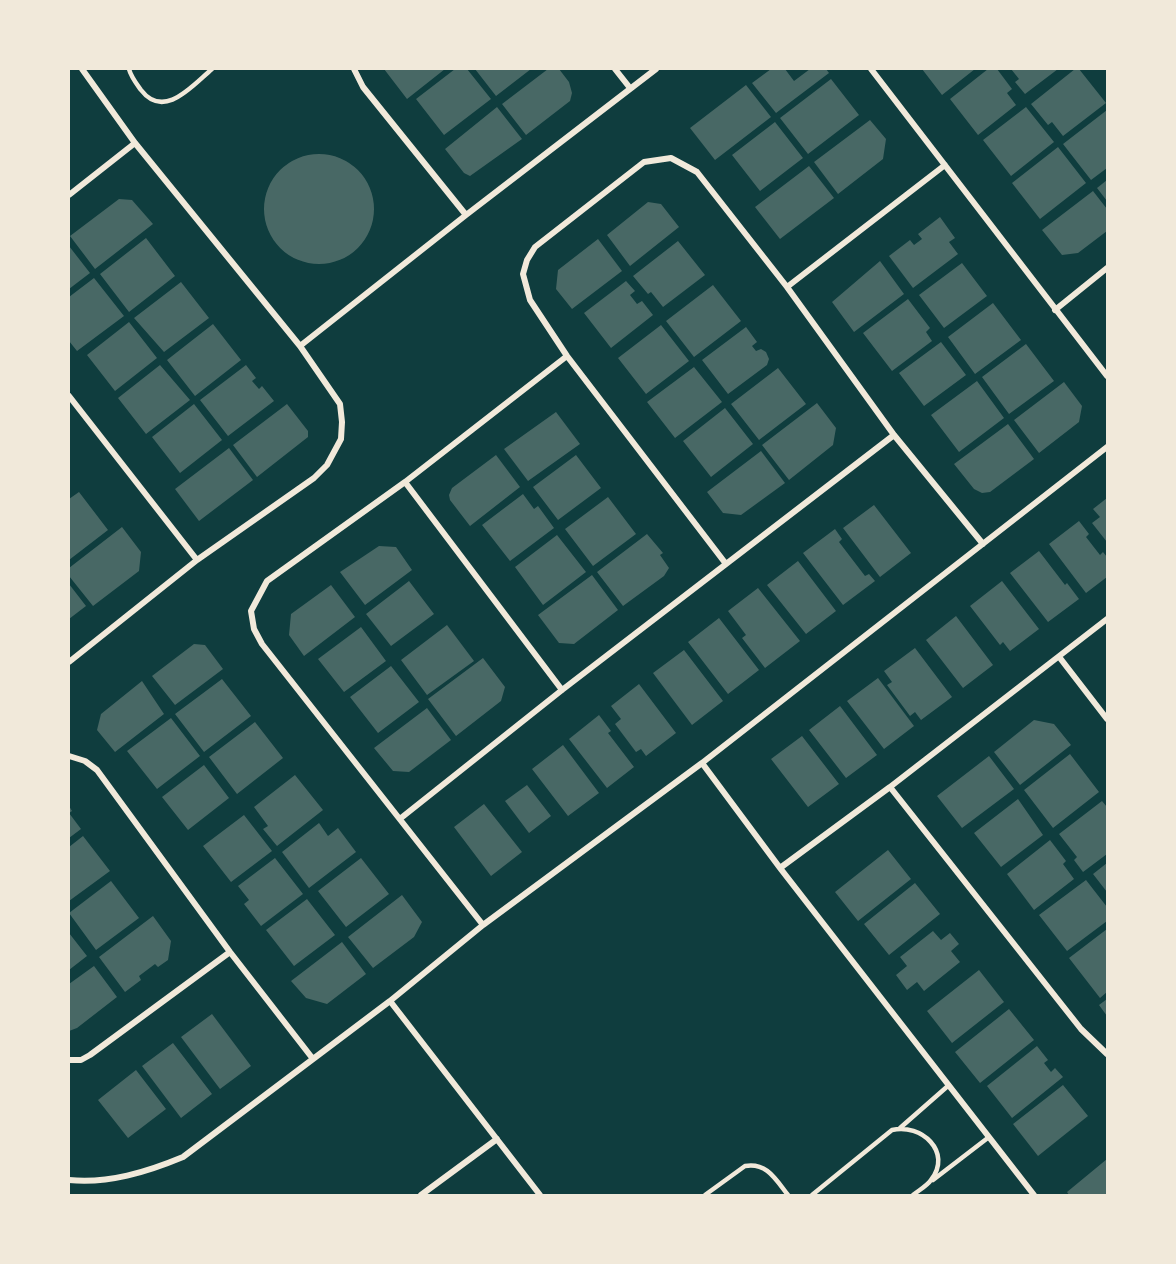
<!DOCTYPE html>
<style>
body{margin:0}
#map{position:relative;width:1176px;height:1264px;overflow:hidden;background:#0f3d3e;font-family:Signika,sans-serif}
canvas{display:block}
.frame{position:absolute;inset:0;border:70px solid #f1e9da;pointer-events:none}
</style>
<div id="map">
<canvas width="1176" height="1264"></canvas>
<div class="frame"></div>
</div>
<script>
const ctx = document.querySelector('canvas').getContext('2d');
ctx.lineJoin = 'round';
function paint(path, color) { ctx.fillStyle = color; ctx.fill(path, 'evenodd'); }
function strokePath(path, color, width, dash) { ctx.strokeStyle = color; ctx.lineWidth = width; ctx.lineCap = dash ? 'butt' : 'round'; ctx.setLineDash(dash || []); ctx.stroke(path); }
paint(new Path2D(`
 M384,69H445L407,99Z
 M455,69H467L491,99L444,135L416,99Z
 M475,69H531L496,96Z
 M548,69H559L569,82L572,93L570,101L526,135L502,104Z
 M771,69H785L794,81L810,69H826L829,73L776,113L752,83Z
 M922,69H975L942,95Z
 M988,69H997L1012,89L1007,93L1016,105L978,135L950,99Z
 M1011,69H1058L1025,94L1015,82L1019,79Z
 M1075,69H1079L1106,103L1063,136L1052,122L1048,125L1031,104Z
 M831,79L859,115L808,154L780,118Z
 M746,85L771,117L715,160L690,128Z
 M497,107L522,139L470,176L464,173L445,149Z
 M1026,107L1054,142L1011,176L983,140Z
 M1107,110V168L1091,180L1063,144Z
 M870,120L886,139L883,159L838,194L814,162Z
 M775,122L803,158L760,191L732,155Z
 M1058,147L1086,183L1040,219L1012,183Z
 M264 209a55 55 0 1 1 110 0a55 55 0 1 1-110 0Z
 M809,166L834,198L780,239L755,207Z
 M1107,180V201L1097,188Z
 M1093,191L1107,209V231L1078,253L1062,255L1042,230Z
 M119,199L132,200L153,224L95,269L70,236Z
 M648,202L661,204L679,227L630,266L607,235Z
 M940,217L955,238L949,242L958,254L913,288L889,256L910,240L914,245L922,239L918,234Z
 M146,238L175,276L129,312L100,274Z
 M598,239L622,271L572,309L556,289L558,270Z
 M678,241L705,275L663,307L651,292L648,294L633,276Z
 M69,246L90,273L69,289Z
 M880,261L904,294L854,332L832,302Z
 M962,263L987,296L944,328L919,295Z
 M94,278L124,316L77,351L69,341V297Z
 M626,281L635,291L630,295L637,304L642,301L653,315L611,348L584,313Z
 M181,282L209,318L164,352L134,318Z
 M713,285L741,321L694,357L666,321Z
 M908,299L930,328L926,332L932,341L892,371L863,333Z
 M993,303L1021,340L975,374L948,337Z
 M129,322L157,358L115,391L87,355Z
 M213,324L241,360L195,396L167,360Z
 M661,325L689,361L646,394L618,358Z
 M746,327L757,342L752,346L756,351L761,349L766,352L769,359L767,365L728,394L702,360Z
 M941,342L966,375L924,406L899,373Z
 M1026,344L1054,381L1009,414L982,377Z
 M160,365L190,400L146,434L118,398Z
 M246,365L256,378L252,381L259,389L262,386L274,401L228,436L200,400Z
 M694,367L722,402L675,438L647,402Z
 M778,368L806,404L759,440L731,404Z
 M977,381L1004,418L959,452L931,415Z
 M1064,382L1082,406L1079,422L1039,453L1014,420Z
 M817,403L836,428L833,445L789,480L762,445Z
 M194,404L222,440L180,473L152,437Z
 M287,404L308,431V437L257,477L233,445Z
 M725,408L753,444L711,477L683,441Z
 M556,412L580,444L528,481L504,449Z
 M1008,424L1034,459L990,492L982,493L974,489L954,464Z
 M229,448L253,480L199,521L175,489Z
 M761,451L785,483L741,515L723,513L707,492Z
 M496,455L520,487L470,526L450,500L449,495L452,488Z
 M576,455L601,488L558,520L533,487Z
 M79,492L108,530L69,560V499Z
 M523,494L534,509L538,506L554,528L510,561L482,525Z
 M608,497L636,534L593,566L565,529Z
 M1107,498V542L1092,523L1100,517L1093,509Z
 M874,505L911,553L880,577L843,528Z
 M1079,521L1089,534L1086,537L1100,555L1103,552L1107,557V577L1086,593L1049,544Z
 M122,527L141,552L139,571L93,606L69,576V568Z
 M835,529L842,539L839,542L865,576L869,574L875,581L843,605L803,553Z
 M647,534L663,553L660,555L669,568L664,576L623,606L597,572Z
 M557,535L586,572L543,605L515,567Z
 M379,546L396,547L412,570L365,605L340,572Z
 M1039,551L1065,585L1067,583L1079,599L1048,622L1010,573Z
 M798,561L836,611L806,634L767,585Z
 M592,575L618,610L574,644L559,643L538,615Z
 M409,581L434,614L391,646L366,614Z
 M1002,581L1039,629L1010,651L1003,642L1000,645L970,606Z
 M69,584L86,606L69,619Z
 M331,585L355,617L304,656L289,635L291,614Z
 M758,588L800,641L765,668L742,638L746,635L728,611Z
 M956,616L993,665L963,688L926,640Z
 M719,618L759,670L728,694L688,642Z
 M447,625L474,661L427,695L401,660Z
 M361,627L386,661L344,692L318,659Z
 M194,644L205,645L223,669L175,705L152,676Z
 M915,648L952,697L921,720L915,712L910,716L887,685L892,682L884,671Z
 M684,650L723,701L692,725L653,673Z
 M483,658L505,687L501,701L456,736L428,699Z
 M391,666L419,702L378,733L350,697Z
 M878,678L914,726L884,749L847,701Z
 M222,679L251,716L204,752L175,714Z
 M142,681L164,714L115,752L97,730L101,714Z
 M639,684L676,733L646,756L641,749L636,752L615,724L621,719L611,706Z
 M840,706L877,755L846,778L809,730Z
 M427,708L451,740L409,772L393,771L374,748Z
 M599,715L611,731L608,733L634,767L607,788L569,739Z
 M171,718L200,756L157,789L127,751Z
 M1034,720L1054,724L1071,745L1020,785L994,752Z
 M255,722L283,758L237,794L209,757Z
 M802,736L839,784L808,807L771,759Z
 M563,745L599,793L568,816L532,769Z
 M1070,754L1099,792L1053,828L1024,790Z
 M989,756L1014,789L962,828L937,796Z
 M204,765L229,798L188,830L162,797Z
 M295,775L323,810L277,846L263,829L268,826L254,807Z
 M527,785L551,816L529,833L505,801Z
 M1018,799L1043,835L1001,867L974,833Z
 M1102,801L1107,807V854L1083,872L1074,860L1077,857L1059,834Z
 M484,804L522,852L491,876L454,827Z
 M69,806L72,811L69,813L81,829L69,838Z
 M244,815L272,851L231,882L203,846Z
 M319,823L328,836L338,828L356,852L309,888L282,852Z
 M83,836L110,871L69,901V847Z
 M1050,840L1066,861L1063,864L1074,879L1034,910L1007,874Z
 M888,850L911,879L858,921L835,892Z
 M275,858L303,894L261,926L244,904L249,900L238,886Z
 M361,858L389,894L346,927L318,891Z
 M1107,863V892L1093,874Z
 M1086,880L1107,907V921L1067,951L1039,915Z
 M111,881L139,918L96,950L69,913Z
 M915,883L940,914L889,955L864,924Z
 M402,895L422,922L414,937L373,968L348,937Z
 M307,899L335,935L294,966L266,930Z
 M153,916L171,941L168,960L158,967L155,964L139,976L141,980L125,992L99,957Z
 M1107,929V992L1100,998L1069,958Z
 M933,931L941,940L950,933L959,944L951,951L960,962L924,991L917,982L907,990L896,975L907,966L900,957Z
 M69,933L87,956L69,970Z
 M342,942L366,974L327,1004L306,998L291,981Z
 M94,966L117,997L77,1028L69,1031V984Z
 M979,970L1004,1002L952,1043L927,1011Z
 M1107,999V1016L1099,1005Z
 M1009,1009L1034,1040L980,1083L955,1052Z
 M212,1014L251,1066L220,1089L181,1037Z
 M173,1043L212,1094L181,1118L142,1066Z
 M1037,1046L1048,1060L1044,1063L1051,1072L1055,1068L1063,1077L1012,1118L987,1086Z
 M136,1070L166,1109L128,1138L98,1100Z
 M1063,1085L1088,1116L1038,1156L1013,1124Z
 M1107,1159V1195H1069L1067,1192Z`), '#486865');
strokePath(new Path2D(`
 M129,69C131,77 136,83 141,90C164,120 192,86 212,69
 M900,1128L949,1085
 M933,1180L989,1137
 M705,1195L745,1166C767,1162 776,1180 788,1195
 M812,1195L892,1130C921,1123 953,1152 931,1180C927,1186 919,1190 913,1195`), '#f1e9da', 4.5);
strokePath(new Path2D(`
 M354,69L363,87L466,215
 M615,69L630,88
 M871,69L1107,376
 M69,195L135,143
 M787,287L945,165
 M1055,310L1107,268
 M300,346L466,215L656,69
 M69,396L197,560
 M405,482L562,690
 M726,564L567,356L530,300L523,274L527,260L535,247L644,162L671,158L697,172L787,287L894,435L983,544
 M1060,658L1107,719
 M69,662L197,560L314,478L327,465L341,439L342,422L340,404L300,346L135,143L82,69
 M69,756L85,761L97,770L230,952L313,1059
 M702,763L780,868L1034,1195
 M890,787L1081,1029L1107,1054
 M401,818L562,690L894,435
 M780,868L890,787L1107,619
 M483,925L262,644L254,629L251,611L267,581L405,482L567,356
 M390,1001L540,1195
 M69,1060H81L90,1055L230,952
 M69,1180C108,1184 147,1172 183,1157L390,1001L483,925L702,763L1107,447
 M421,1195L497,1139`), '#f1e9da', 6);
</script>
